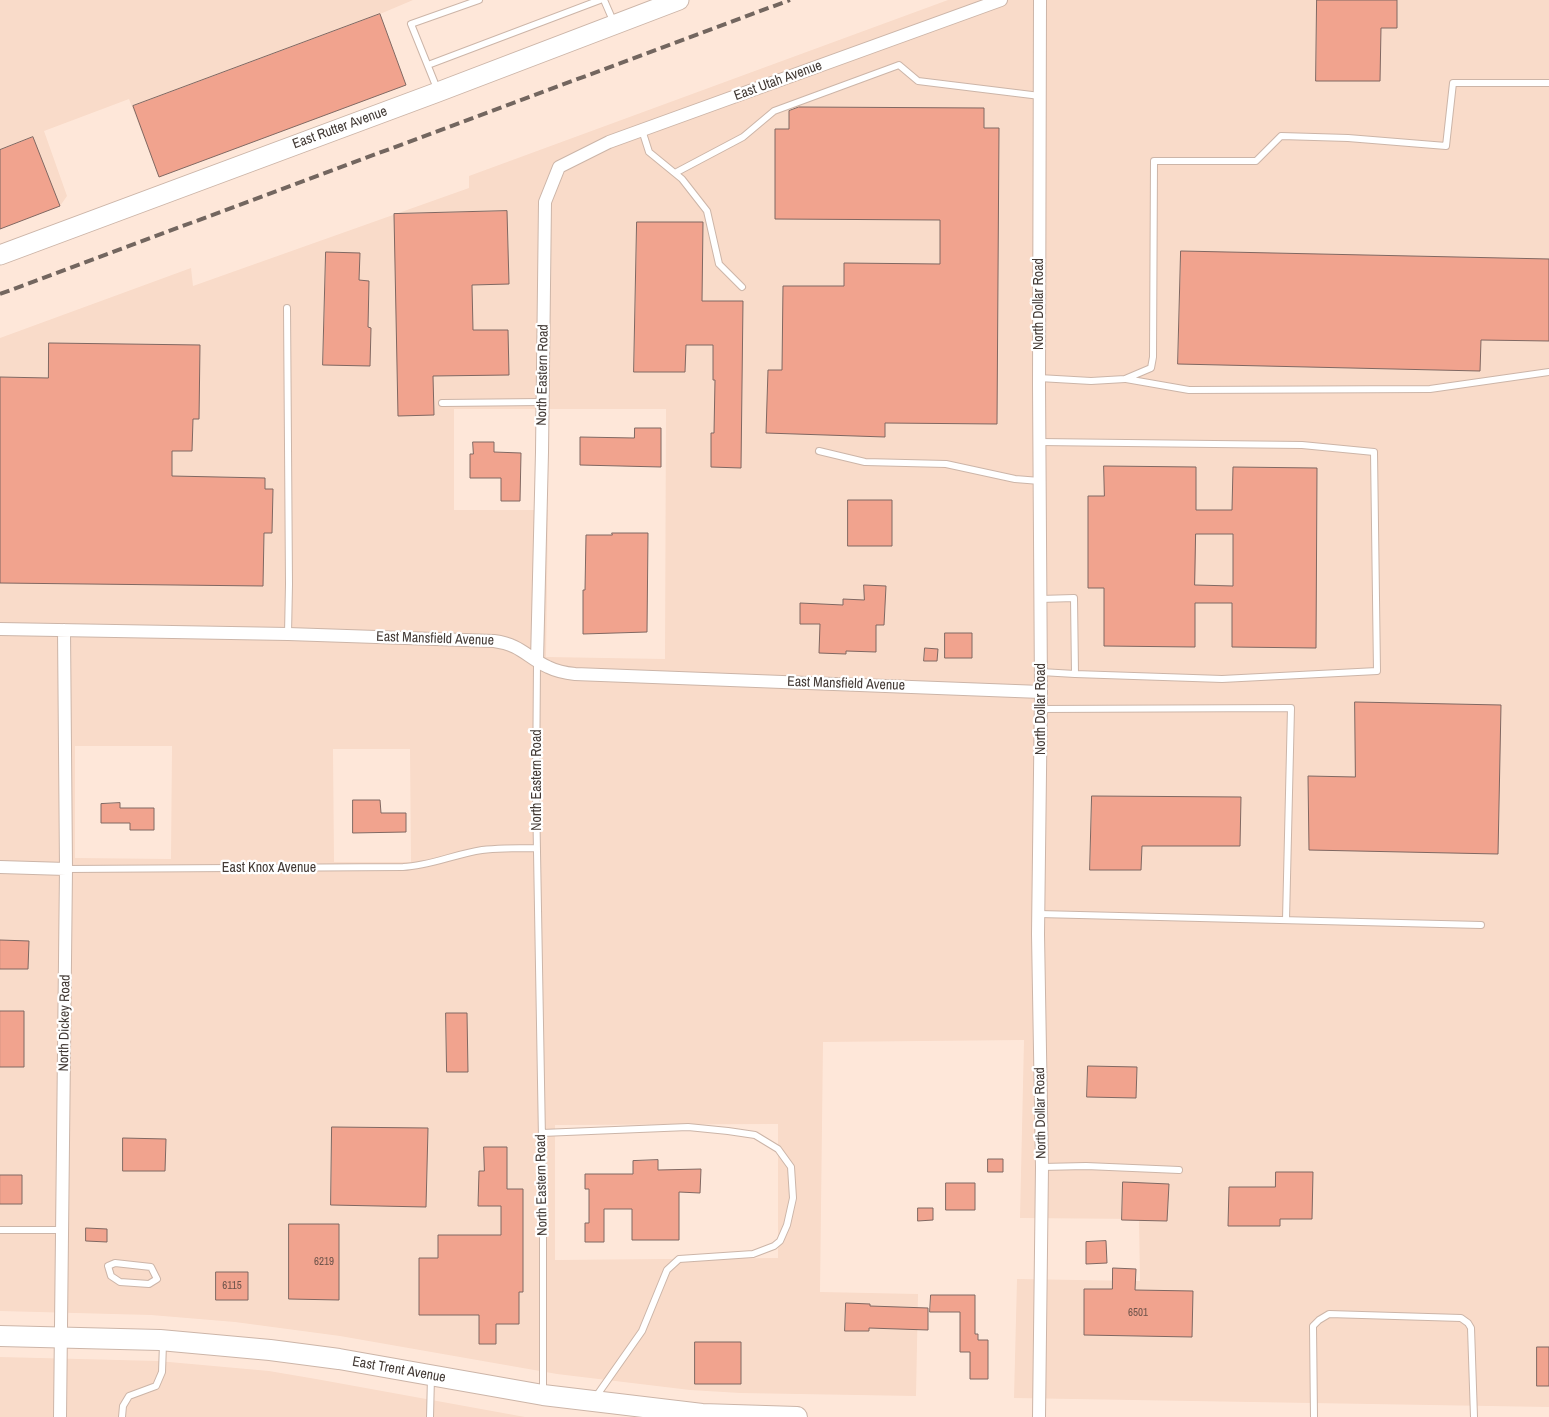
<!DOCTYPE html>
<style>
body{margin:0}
canvas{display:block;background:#fee7d9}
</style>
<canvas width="1549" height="1417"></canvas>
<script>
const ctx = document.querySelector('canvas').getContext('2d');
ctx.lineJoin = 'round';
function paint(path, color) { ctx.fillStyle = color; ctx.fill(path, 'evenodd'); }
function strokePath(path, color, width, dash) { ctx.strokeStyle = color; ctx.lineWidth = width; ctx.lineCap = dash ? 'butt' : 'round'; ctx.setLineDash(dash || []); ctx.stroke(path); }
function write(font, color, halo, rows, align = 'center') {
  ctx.font = font + ' "Archivo Narrow",sans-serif'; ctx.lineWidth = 4.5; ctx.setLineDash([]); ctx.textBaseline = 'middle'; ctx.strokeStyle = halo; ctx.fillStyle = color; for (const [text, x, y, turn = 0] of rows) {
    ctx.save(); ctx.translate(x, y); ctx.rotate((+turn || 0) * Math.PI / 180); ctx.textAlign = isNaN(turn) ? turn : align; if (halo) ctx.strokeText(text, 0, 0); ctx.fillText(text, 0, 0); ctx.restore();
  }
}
paint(new Path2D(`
 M0,0H413L380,14L406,85L159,177L129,99L44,131L67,196L60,206L0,229Z
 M948,0H1549V1407L1014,1398L1017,1279L1140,1281L1139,1219L1020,1218L1024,1040L823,1042L820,1292L918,1294L916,1396L740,1393L690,1390L557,1374L340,1336L235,1322L151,1315L0,1311V338L191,268L193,286L469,188V176ZM454,409H666L665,659L546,657L548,510H454ZM75,746H172L171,859L75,858ZM333,749H410L411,862H334ZM778,1124V1258L555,1260V1125Z
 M0,1357L158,1361L269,1371L316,1379L525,1417H0Z`), '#f9dbc9');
const building = new Path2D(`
 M1317,0H1397V28H1381L1380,81H1316Z
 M380,14L406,85L159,177L133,106Z
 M799,107L984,108V128H999L997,424L885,423V437L766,433L768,370H782L783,286H844V263L940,264V220L775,219V129H789V111Z
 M33,137L60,206L0,229V150Z
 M507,211L509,284L472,285L473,330H508L509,375L433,376L434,415L398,416L394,214Z
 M637,222H703L702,301H743L741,468L711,467V433H714L715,380H713V345H686L685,372H634Z
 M1181,251L1549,259V341L1481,340L1480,371L1178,364Z
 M326,252L360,253L359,280L369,281L368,327L371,328L370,366L323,365Z
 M49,343L200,345L199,419H193L192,451H172V476L265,478V489H273L272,533H264L263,586L0,583V377L48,378Z
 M635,428H661V467L580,465V437L634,438Z
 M473,442H494V452L521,453L520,501H501V478H470V454H473Z
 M1104,466L1196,467V510H1232L1233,467L1317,468L1316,648L1232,647V603H1195V647L1104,646V588H1088V496H1104ZM1196,534H1233V586L1195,585Z
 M848,500H892V546H848Z
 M612,533H648L647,632L583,634V590H585L586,535H612Z
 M864,585L886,586L884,625H876V652L846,651V654L819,653L820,624H800V603L843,605V599L864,600Z
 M945,633H972V658H945Z
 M925,648L938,649L937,661H924Z
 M1355,702L1501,705L1498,854L1309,850L1308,776L1355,777Z
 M1092,796L1241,797L1240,846H1142L1141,870H1090Z
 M353,800H380L381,813H406V832L353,833Z
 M120,803V808H154V830H130V823H101V804Z
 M0,940L29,941L28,969H0Z
 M0,1011H24V1067H0Z
 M446,1013H467L468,1072H447Z
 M1088,1066L1137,1067L1136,1098L1087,1097Z
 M332,1127L428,1128L426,1207L331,1205Z
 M123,1138L166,1139L165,1171H123Z
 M484,1147H507V1189H523V1292H519V1324H496V1344H479V1315H419V1258H438V1235H501V1206H478L479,1171H484Z
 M988,1159H1003V1172H988Z
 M658,1160V1170L701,1169L700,1193L679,1192V1240H632V1209H604V1242H585V1223H589V1189H585V1174H633V1161Z
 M1276,1172H1313L1312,1219H1280V1226H1228L1229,1187H1275Z
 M0,1175H22V1204H0Z
 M1123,1182L1169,1184L1167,1221L1122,1220Z
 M946,1183H975V1210H946Z
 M918,1208H933V1220L918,1221Z
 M289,1224H339V1300L289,1299Z
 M86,1228L107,1229V1242L86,1241Z
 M1106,1241L1107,1263L1086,1264V1242Z
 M1113,1268L1136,1269L1135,1290L1193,1291L1192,1337L1084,1335V1289H1112Z
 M216,1272H248V1300H216Z
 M931,1295H975V1334H978V1340H988V1379H970V1352H960V1312H930Z
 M846,1303L870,1304V1306L928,1308V1330L869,1328V1331H845Z
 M695,1342H741V1384H695Z
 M1537,1347H1549V1386H1537Z`);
paint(building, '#f1a38e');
strokePath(building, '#806862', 1);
const lane = new Path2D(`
 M604,0L614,23
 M428,65L600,0
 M438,91L411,24L479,0
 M642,130L649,152L682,179L707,211L719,264L742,287
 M675,173L743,137L774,111L899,65L918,81L1040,96
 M287,308L289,584L288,634
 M1039,378L1091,381L1125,379L1151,368L1153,357L1154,161H1256L1281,136L1348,138L1446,146L1453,83H1549
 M1126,379L1189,390L1430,389L1549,372
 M442,403L542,402
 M1039,442L1302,445L1374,452L1377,671L1222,679L1075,674
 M819,451L865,462L946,464L1015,479L1040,481
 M1040,599L1074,598L1075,674L1041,672
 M537,662L536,794L543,1197V1392
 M1041,709L1291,708L1286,920
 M66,869L403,867C430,866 455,854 482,850C500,848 519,848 537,848
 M1039,914L1481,925
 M542,1133L688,1127L728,1131L755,1135L778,1149L791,1167L793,1198L787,1225L780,1241L774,1246L753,1254L679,1259L667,1270L642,1331L595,1398
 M1042,1167L1086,1166L1179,1170
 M0,1230H62
 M115,1263L151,1267L157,1279L149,1284L120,1282L111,1276L108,1266Z
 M122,1417L123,1406L129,1396L156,1386L162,1372L163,1344
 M430,1417L431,1377
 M1314,1417L1313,1326L1319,1320L1329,1314L1461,1318L1468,1323L1471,1328L1474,1417`);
const street = new Path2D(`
 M0,629L288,634L494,641C522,645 526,657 548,667C556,671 565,673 575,674L1041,692
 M537,661L542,452L545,202L559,167L609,142L1001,0
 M0,867L66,869
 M60,1417L66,869L64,630
 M1039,1417L1042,1167L1038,934L1041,692L1039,385L1040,0`);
const secondary = new Path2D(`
 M0,255L438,92L679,0`);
const primary = new Path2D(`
 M0,1336L160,1340L270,1350L339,1359L543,1395L702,1414L797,1417`);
strokePath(lane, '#ccb5a8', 8);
strokePath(street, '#ccb5a8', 14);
strokePath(secondary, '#ccb5a8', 21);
strokePath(primary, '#ccb5a8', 22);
strokePath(lane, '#fff', 6);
strokePath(street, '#fff', 12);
strokePath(secondary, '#fff', 19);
strokePath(primary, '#fff', 20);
strokePath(new Path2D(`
 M0,294L790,0`), '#73665f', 4, [10, 5]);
write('11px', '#6e544b', null, [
 ["6219",324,1262],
 ["6115",232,1286],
 ["6501",1138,1313]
]);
write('14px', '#433a35', '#fff', [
 ["East Utah Avenue",778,81,-20],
 ["East Rutter Avenue",340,128,-20],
 ["North Dollar Road",1039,304,-90],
 ["North Eastern Road",543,375,-89],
 ["East Mansfield Avenue",435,639,2],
 ["East Mansfield Avenue",846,684,2],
 ["North Dollar Road",1041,709,-90],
 ["North Eastern Road",537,780,-90],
 ["East Knox Avenue",269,868],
 ["North Dickey Road",65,1023,-89],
 ["North Dollar Road",1041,1113,-91],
 ["North Eastern Road",542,1185,-91],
 ["East Trent Avenue",399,1370,10]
]);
</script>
